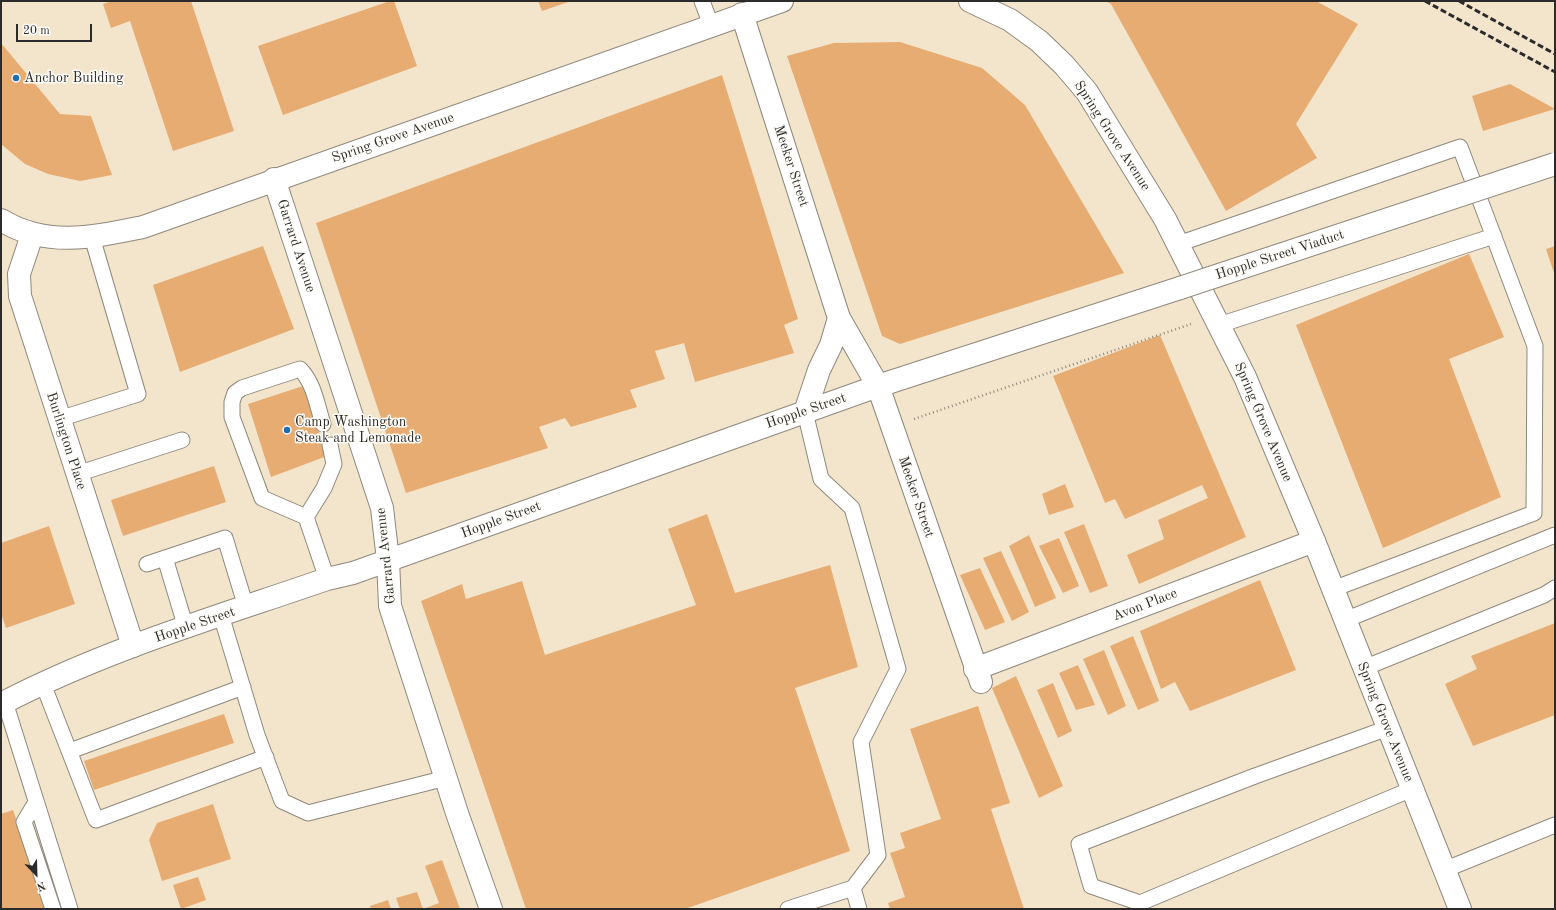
<!DOCTYPE html>
<style>
body{margin:0}
#map{position:relative;width:1556px;height:910px;overflow:hidden;background:#f3e5cc;font-family:"Old Standard TT",serif}
canvas{display:block}
.frame{position:absolute;inset:0;border:2px solid #2b2b2b;pointer-events:none}
.north{position:absolute;left:16px;top:854px;width:40px;height:40px;-webkit-text-stroke:3px #fdfcf7;paint-order:stroke;rotate:157deg;font-size:11px;font-weight:700;line-height:16px;text-align:center;color:#2b2b2b}
.north::after{content:'';display:block;margin:auto;width:14px;height:18px;background:#2b2b2b;clip-path:polygon(50% 0,100% 100%,50% 72%,0 100%)}
.scale{position:absolute;left:16px;top:24px;width:76px;height:18px;box-sizing:border-box;border:2px solid #2b2b2b;border-top:0;padding-left:5px;font-size:12px;line-height:14px;white-space:nowrap;color:#2b2b2b;-webkit-text-stroke:3px #fdfcf7;paint-order:stroke}
</style>
<div id="map">
<canvas width="1556" height="910"></canvas>
<div class="frame"></div>
<div class="north">N</div>
<div class="scale">20 m</div>
</div>
<script>
const ctx = document.querySelector('canvas').getContext('2d');
ctx.lineJoin = 'round';
function paint(path, color) { ctx.fillStyle = color; ctx.fill(path, 'evenodd'); }
function strokePath(path, color, width, dash) { ctx.strokeStyle = color; ctx.lineWidth = width; ctx.lineCap = dash ? 'butt' : 'round'; ctx.setLineDash(dash || []); ctx.stroke(path); }
function write(font, color, halo, rows, align = 'center') {
  ctx.font = font + ' "Old Standard TT",serif'; ctx.lineWidth = 3; ctx.setLineDash([]); ctx.textBaseline = 'middle'; ctx.strokeStyle = halo; ctx.fillStyle = color; for (const [text, x, y, turn = 0] of rows) {
    ctx.save(); ctx.translate(x, y); ctx.rotate((+turn || 0) * Math.PI / 180); ctx.textAlign = isNaN(turn) ? turn : align; if (halo) ctx.strokeText(text, 0, 0); ctx.fillText(text, 0, 0); ctx.restore();
  }
}
paint(new Path2D(`
 M112,1H191L234,131L173,151L130,21L111,28L103,4Z
 M390,1H394L417,66L283,115L258,46Z
 M538,1H571L542,11Z
 M1105,1H1316L1358,24L1296,124L1317,158L1226,211L1111,4Z
 M900,42L982,68L1025,105L1124,273L900,344L882,336L787,56L834,43Z
 M1,43L60,114L91,116L112,175L80,181L48,174L25,164L1,144Z
 M722,75L798,319L784,325L794,353L695,382L684,343L655,351L665,379L630,390L637,407L571,427L565,418L539,427L548,448L406,493L316,223Z
 M1510,84L1555,109L1483,131L1472,96Z
 M263,246L294,329L180,372L153,285Z
 M1555,246V276L1546,249Z
 M1469,254L1504,337L1449,359L1501,497L1383,548L1296,325Z
 M1160,335L1246,537L1139,584L1127,555L1164,539L1158,520L1208,498L1202,485L1125,519L1115,499L1105,503L1053,376Z
 M303,386L327,456L271,477L248,404Z
 M214,466L226,502L123,536L111,500Z
 M1065,484L1074,507L1049,515L1042,494Z
 M707,514L735,593L830,565L858,667L795,688L850,851L685,909H526L421,601L462,584L466,599L522,581L545,655L696,605L668,529Z
 M1084,524L1108,586L1090,593L1064,532Z
 M49,526L75,604L6,628L1,613V543Z
 M1029,535L1056,598L1035,607L1009,546Z
 M1059,538L1079,586L1063,593L1039,546Z
 M1001,551L1029,612L1012,621L983,558Z
 M980,568L1005,622L985,630L960,575Z
 M1260,580L1296,670L1190,711L1175,682L1161,689L1140,631Z
 M1555,623V715L1473,746L1445,684L1477,669L1471,656Z
 M1133,636L1159,701L1138,710L1110,646Z
 M1104,650L1126,706L1108,715L1083,659Z
 M1078,665L1095,705L1076,710L1059,673Z
 M1016,676L1063,786L1039,798L992,688Z
 M1053,683L1072,731L1058,738L1037,690Z
 M978,706L1010,803L991,809L1024,909H890L888,903L905,897L890,853L905,848L900,833L941,819L910,729Z
 M224,714L234,743L94,790L84,761Z
 M213,804L231,859L162,881L149,840L157,823Z
 M13,810L47,909H1V814Z
 M442,860L460,909H423L439,903L425,866Z
 M198,877L206,900L181,909L173,885Z
 M417,892L423,909H400L396,898Z
 M388,900L391,909H371L370,906Z`), '#e7ac72');
const lane = new Path2D(`
 M702,1L711,25
 M1178,244L1460,147L1535,346L1534,513L1333,589
 M1219,325L1494,236
 M805,412L821,479L852,508L898,669L861,742L878,855L853,888L859,909
 M59,419L138,394L92,237
 M323,424C317,405 314,383 300,369L242,388L235,393L232,402V417L262,498L306,517L327,579
 M77,474L182,440
 M306,517L324,488L334,464L330,445
 M165,558L186,628
 M147,564L225,538L246,607
 M221,615L257,735L282,801L308,813L446,778
 M1345,620L1555,535
 M1364,668L1544,595L1555,588
 M43,684L96,820L266,757
 M5,702L70,909
 M1388,728L1255,776L1079,844L1091,886L1140,903L1412,789
 M70,751L243,687
 M36,802L24,822L53,909
 M1444,870L1555,825
 M788,909L853,888`);
const street = new Path2D(`
 M742,14L839,318L878,386L981,682
 M274,179L382,508L388,560L390,606L458,816L491,909
 M32,235L19,274L20,296L133,646
 M805,412L819,370L831,345L839,318
 M975,669L1314,541`);
const secondary = new Path2D(`
 M970,1L1010,20L1039,41L1064,65L1087,92L1165,219L1245,377L1314,541L1460,909
 M1,220C47,248 94,237 143,227L782,1`);
const primary = new Path2D(`
 M1,704C104,650 217,617 327,579L353,573L878,386L1180,288`);
strokePath(lane, '#8f887c', 17);
strokePath(street, '#8f887c', 24);
strokePath(secondary, '#8f887c', 24);
strokePath(primary, '#8f887c', 24);
strokePath(new Path2D(`
 M914,419L1191,324`), '#8f887c', 2.5, [1, 3]);
strokePath(lane, '#fff', 15);
strokePath(street, '#fff', 22);
strokePath(secondary, '#fff', 22);
strokePath(primary, '#fff', 22);
strokePath(new Path2D(`
 M1425,1L1555,72
 M1459,1L1555,54`), '#2b2b2b', 3, [6, 3]);
const primaryBridge = new Path2D(`
 M1180,288L1555,164`);
strokePath(primaryBridge, '#8f887c', 24, []);
strokePath(primaryBridge, '#fff', 22);
for (const [x, y, r, color] of [
 [16,78,4,"#1f6fb2"],
 [287,430,4,"#1f6fb2"]
]) { const dot = new Path2D(); dot.arc(x, y, r, 0, 2 * Math.PI); ctx.fillStyle = color; ctx.fill(dot); strokePath(dot, '#fdfcf7', 1.5); }
write('14px', '#2b2b2b', '#fdfcf7', [
 ["Anchor Building",24,78],
 ["Camp Washington",295,422],
 ["Steak and Lemonade",295,438]
], 'left');
write('14px', '#2b2b2b', '#fdfcf7', [
 ["Spring Grove Avenue",1112,136,57],
 ["Spring Grove Avenue",393,138,-19],
 ["Meeker Street",791,166,72],
 ["Garrard Avenue",296,246,72],
 ["Hopple Street Viaduct",1280,255,-18],
 ["Hopple Street",806,411,-19],
 ["Spring Grove Avenue",1263,422,67],
 ["Burlington Place",66,441,72],
 ["Meeker Street",916,497,71],
 ["Hopple Street",501,520,-20],
 ["Garrard Avenue",386,556,-96],
 ["Avon Place",1145,605,-21],
 ["Hopple Street",195,625,-19],
 ["Spring Grove Avenue",1385,722,68]
]);
</script>
